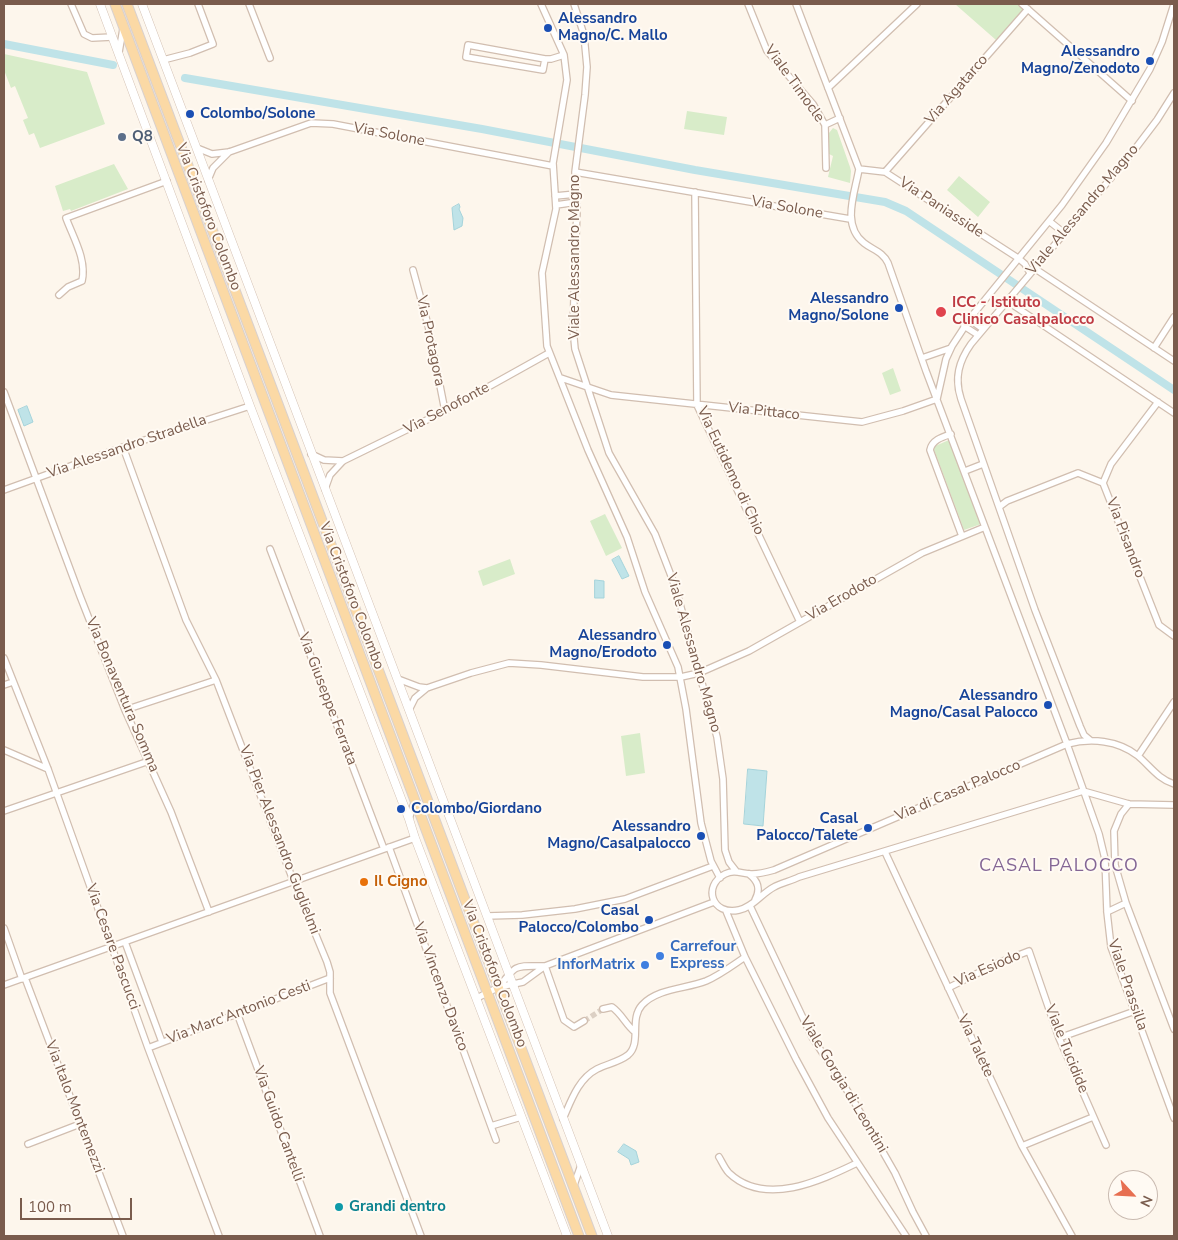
<!DOCTYPE html>
<style>
body{margin:0}
#map{position:relative;width:1178px;height:1240px;overflow:hidden;background:#fdf6ec;font-family:"Nunito Sans",sans-serif}
canvas{display:block}
.frame{position:absolute;inset:0;border:5px solid #7a5c4d;pointer-events:none}
.north{position:absolute;left:1108px;top:1170px;width:50px;height:50px;box-sizing:border-box;background:#fffaf3;border:1px solid #cabbb1;border-radius:50%;rotate:115deg;font-size:14px;font-weight:700;line-height:20px;text-align:center;color:#7a5c4d}
.north::after{content:'';display:block;margin:auto;width:18px;height:22px;background:#e76f51;clip-path:polygon(50% 0,100% 100%,50% 72%,0 100%)}
.scale{position:absolute;left:20px;top:1198px;width:112px;height:22px;box-sizing:border-box;border:2px solid #7a5c4d;border-top:0;padding-left:6px;font-size:15px;line-height:18px;white-space:nowrap;color:#7a5c4d;-webkit-text-stroke:4px #fffaf3;paint-order:stroke}
</style>
<div id="map">
<canvas width="1178" height="1240"></canvas>
<div class="frame"></div>
<div class="north">N</div>
<div class="scale">100 m</div>
</div>
<script>
const ctx = document.querySelector('canvas').getContext('2d');
ctx.lineJoin = 'round';
function paint(path, color) { ctx.fillStyle = color; ctx.fill(path, 'evenodd'); }
function strokePath(path, color, width, dash) { ctx.strokeStyle = color; ctx.lineWidth = width; ctx.lineCap = dash ? 'butt' : 'round'; ctx.setLineDash(dash || []); ctx.stroke(path); }
function write(font, color, halo, rows, align = 'center') {
  ctx.font = font + ' "Nunito Sans",sans-serif'; ctx.lineWidth = 4; ctx.setLineDash([]); ctx.textBaseline = 'middle'; ctx.strokeStyle = halo; ctx.fillStyle = color; for (const [text, x, y, turn = 0] of rows) {
    ctx.save(); ctx.translate(x, y); ctx.rotate((+turn || 0) * Math.PI / 180); ctx.textAlign = isNaN(turn) ? turn : align; if (halo) ctx.strokeText(text, 0, 0); ctx.fillText(text, 0, 0); ctx.restore();
  }
}
paint(new Path2D(`
 M955,4H1018L1024,9L996,40Z
 M4,54L87,72L105,124L40,148L34,133L29,135L23,120L28,118L15,86L11,88L4,70Z
 M687,111L727,117L724,135L684,129Z
 M833,128L837,130L850,167L851,171L850,183L828,177L833,156L829,154V133Z
 M114,164L128,189L71,211L70,209L63,211L55,186Z
 M959,176L990,202L978,217L947,190Z
 M893,368L901,391L890,395L882,373Z
 M949,440L981,524L964,530L933,447Z
 M605,514L622,548L606,556L590,521Z
 M510,559L515,574L483,586L478,571Z
 M640,733L645,773L626,776L621,736Z`), '#d8ecc9');
const water = new Path2D(`
 M459,204L460,207L459,209L463,218L462,226L454,230L452,208Z
 M27,406L33,422L24,426L18,410Z
 M619,556L629,576L622,579L612,560Z
 M595,580L604,581V598H595Z
 M748,769L767,771L763,826L744,824Z
 M624,1144L636,1151L639,1162L631,1165L629,1159L618,1152Z`);
paint(water, '#bfe3e8');
strokePath(water, '#a5d3da', 1);
strokePath(new Path2D(`
 M4,44L113,65
 M185,78L482,129L695,170L885,202L906,211L1174,390`), '#bfe3e8', 8);
strokePath(new Path2D(`
 M584,1021L603,1009`), '#dcd0c4', 5.5, [5.5, 3]);
const minor = new Path2D(`
 M71,4L84,34L92,38L112,37
 M249,4L270,58
 M541,4L564,55L567,80L553,163L556,209L542,273L547,346L588,450L627,537L645,592L678,667L686,709L701,823L711,861L720,878
 M574,4L584,35L587,67L585,95L575,172L577,209L573,328L575,349L609,453L655,534L675,586L717,737L723,779L725,850L729,862L736,871
 M748,4L767,51L813,104L825,125L826,168
 M796,4L859,169
 M1022,4L1132,101
 M119,52L123,29
 M545,59L543,70L466,57L468,45L545,59H551L564,55
 M163,60L190,53L213,44L198,4
 M828,88L917,4
 M825,125L840,118
 M197,148L212,154L229,152L311,123L333,124L553,166
 M859,169C855,193 841,225 864,243C873,250 883,252 888,263L926,371L1067,744L1099,834L1105,859L1107,912L1111,947L1174,1118
 M859,169L885,172L1018,258L1025,264L1030,273
 M575,172L850,219
 M885,172L1028,9
 M208,180L213,168L229,152
 M695,192L697,405L800,622
 M555,196L576,194
 M556,205L577,202
 M1049,221L1064,233
 M1034,268L1174,361
 M413,270L428,325L445,411
 M59,295L68,287L82,281C87,260 73,237 66,218L167,181
 M1007,300L1016,307L1174,413
 M971,317L976,324L983,329
 M964,326L978,335
 M1154,348L1174,317
 M922,358L951,348
 M561,378L611,395L862,422L903,411L937,399
 M4,392L80,596L125,710L171,812L209,912
 M937,399L946,359L952,346L971,317L1062,205L1106,143L1150,69L1162,42L1174,4
 M951,434C942,437 932,440 930,450L962,536
 M123,447L186,620L216,680L293,880L327,962L330,972V993L421,1236
 M311,454L324,460L343,461
 M965,471L983,464
 M1103,483L1111,464L1158,402
 M325,489L330,475L343,461L445,411L549,353
 M4,490L123,447L250,406
 M999,507L1007,501L1078,473L1103,483L1159,625L1174,636
 M270,549L384,849
 M4,658L48,769L148,1048L219,1236
 M398,679L419,687L427,688
 M4,685L13,682
 M125,710L216,680
 M409,710L415,698L427,688L471,673L509,663L541,665L643,677H681L699,673L749,651L922,553L985,527
 M1090,740L1084,735L1080,726L1035,610L961,399C954,378 959,361 971,344L1132,153L1157,120L1174,93
 M4,750L48,769
 M1138,756L1174,702
 M1174,784C1158,779 1150,766 1138,756C1118,740 1091,738 1067,744L774,870C767,872 759,874 752,874C742,874 735,869 725,874C702,886 712,916 739,910C753,907 761,894 774,887C781,883 791,881 799,877L1083,791L1129,804L1174,805
 M1129,804L1121,814L1114,831L1115,865L1126,903L1174,1029
 M4,811L149,761
 M409,819L415,800
 M389,847L496,1140
 M885,852L1022,1146L1072,1236
 M749,874C758,881 761,889 755,900
 M750,906L812,1037L852,1098L895,1173L913,1212L926,1236
 M726,911L745,957L796,1059L828,1118L906,1236
 M1107,912L1126,903
 M487,916L522,915L575,909L625,899L713,866
 M4,928L22,979
 M125,942L162,1042
 M545,966L564,1020L574,1027L584,1021
 M25,978L123,1236
 M4,985C141,936 278,887 415,838
 M499,987C517,963 516,966 545,966
 M948,988L998,963L1029,951L1059,1038L1106,1145
 M477,998L499,987L523,982L545,966L714,902
 M603,1009L612,1007C622,1014 626,1025 635,1032
 M237,1013L320,1236
 M1059,1038L1135,1011
 M148,1048L330,978
 M563,1119C571,1101 578,1079 597,1069C607,1064 619,1062 628,1055C642,1043 629,1019 642,1005C658,988 686,989 706,981C720,975 733,965 745,957
 M491,1126L521,1117
 M28,1144L80,1124
 M1022,1146L1093,1117
 M719,1157C722,1162 725,1169 729,1173C765,1207 820,1181 857,1163
 M573,1188L581,1165`);
const tertiary = new Path2D(`
 M100,4L250,406L409,819L415,838L567,1236
 M142,4L608,1236`);
const primary = new Path2D(`
 M115,4L579,1236
 M127,4L592,1236`);
strokePath(minor, '#d1beb0', 8);
strokePath(tertiary, '#d1beb0', 9);
strokePath(primary, '#dad1cd', 11);
strokePath(minor, '#fff', 5.5);
strokePath(tertiary, '#fff', 8);
strokePath(primary, '#fbd9a5', 9);
for (const [x, y, r, color] of [
 [548,28,5,"#1a4fb4"],
 [1150,61,5,"#1a4fb4"],
 [190,114,5,"#1a4fb4"],
 [122,137,5,"#5c6f8a"],
 [899,308,5,"#1a4fb4"],
 [941,312,6,"#e0444e"],
 [667,645,5,"#1a4fb4"],
 [1048,705,5,"#1a4fb4"],
 [401,809,5,"#1a4fb4"],
 [868,828,5,"#1a4fb4"],
 [701,836,5,"#1a4fb4"],
 [364,882,5,"#e8710a"],
 [649,920,5,"#1a4fb4"],
 [660,956,5,"#3f7fe0"],
 [645,965,5,"#3f7fe0"],
 [339,1207,5,"#0f9aa8"]
]) { const dot = new Path2D(); dot.arc(x, y, r, 0, 2 * Math.PI); ctx.fillStyle = color; ctx.fill(dot); strokePath(dot, '#fffaf3', 2); }
write('bold 15px', '#164399', '#fffaf3', [
 ["Alessandro",558,19,"left"],
 ["Magno/C. Mallo",558,36,"left"],
 ["Alessandro",1140,52],
 ["Magno/Zenodoto",1140,69],
 ["Colombo/Solone",200,114,"left"],
 ["Alessandro",889,299],
 ["Magno/Solone",889,316],
 ["Alessandro",657,636],
 ["Magno/Erodoto",657,653],
 ["Alessandro",1038,696],
 ["Magno/Casal Palocco",1038,713],
 ["Colombo/Giordano",411,809,"left"],
 ["Casal",858,819],
 ["Palocco/Talete",858,836],
 ["Alessandro",691,827],
 ["Magno/Casalpalocco",691,844],
 ["Casal",639,911],
 ["Palocco/Colombo",639,928]
], 'right');
write('15px', '#7a5c4d', '#fffaf3', [
 ["Viale Timocle",794,84,54],
 ["Via Agatarco",957,90,-49],
 ["Via Solone",389,135,11],
 ["Via Solone",787,208,10],
 ["Via Paniasside",941,208,33],
 ["Viale Alessandro Magno",1083,210,-50],
 ["Via Cristoforo Colombo",208,217,69],
 ["Viale Alessandro Magno",575,257,-90],
 ["Via Protagora",430,341,78],
 ["Via Senofonte",447,409,-28],
 ["Via Pittaco",764,412,6],
 ["Via Alessandro Stradella",127,447,-19],
 ["Via Eutidemo di Chio",730,471,65],
 ["Via Pisandro",1125,538,69],
 ["Via Cristoforo Colombo",351,596,69],
 ["Via Erodoto",842,598,-30],
 ["Viale Alessandro Magno",693,653,74],
 ["Via Bonaventura Somma",122,695,67],
 ["Via Giuseppe Ferrata",327,699,69],
 ["Via di Casal Palocco",958,791,-23],
 ["Via Pier Alessandro Guglielmi",279,840,69],
 ["Via Cesare Pascucci",112,947,70],
 ["Via Esiodo",988,969,-24],
 ["Via Cristoforo Colombo",494,974,69],
 ["Viale Prassilla",1127,985,71],
 ["Via Vincenzo Davico",440,987,70],
 ["Via Marc'Antonio Cesti",239,1013,-21],
 ["Via Talete",975,1046,65],
 ["Viale Tucidide",1066,1049,68],
 ["Viale Gorgia di Leontini",843,1085,59],
 ["Via Italo Montemezzi",74,1107,69],
 ["Via Guido Cantelli",278,1124,70]
]);
write('bold 15px', '#4e5e75', '#fffaf3', [
 ["Q8",132,137]
], 'left');
write('bold 15px', '#be3a42', '#fffaf3', [
 ["ICC - Istituto",952,303],
 ["Clinico Casalpalocco",952,320]
], 'left');
write('bold 15px', '#c56008', '#fffaf3', [
 ["Il Cigno",374,882]
], 'left');
write('bold 15px', '#366cbe', '#fffaf3', [
 ["Carrefour",670,947],
 ["Express",670,964],
 ["InforMatrix",635,965,"right"]
], 'left');
write('bold 15px', '#0d838f', '#fffaf3', [
 ["Grandi dentro",349,1207]
], 'left');
ctx.letterSpacing = '1px';
write('18px', '#846695', '#fffaf3', [
 ["CASAL PALOCCO",1059,867]
]);
ctx.letterSpacing = '0px';
</script>
